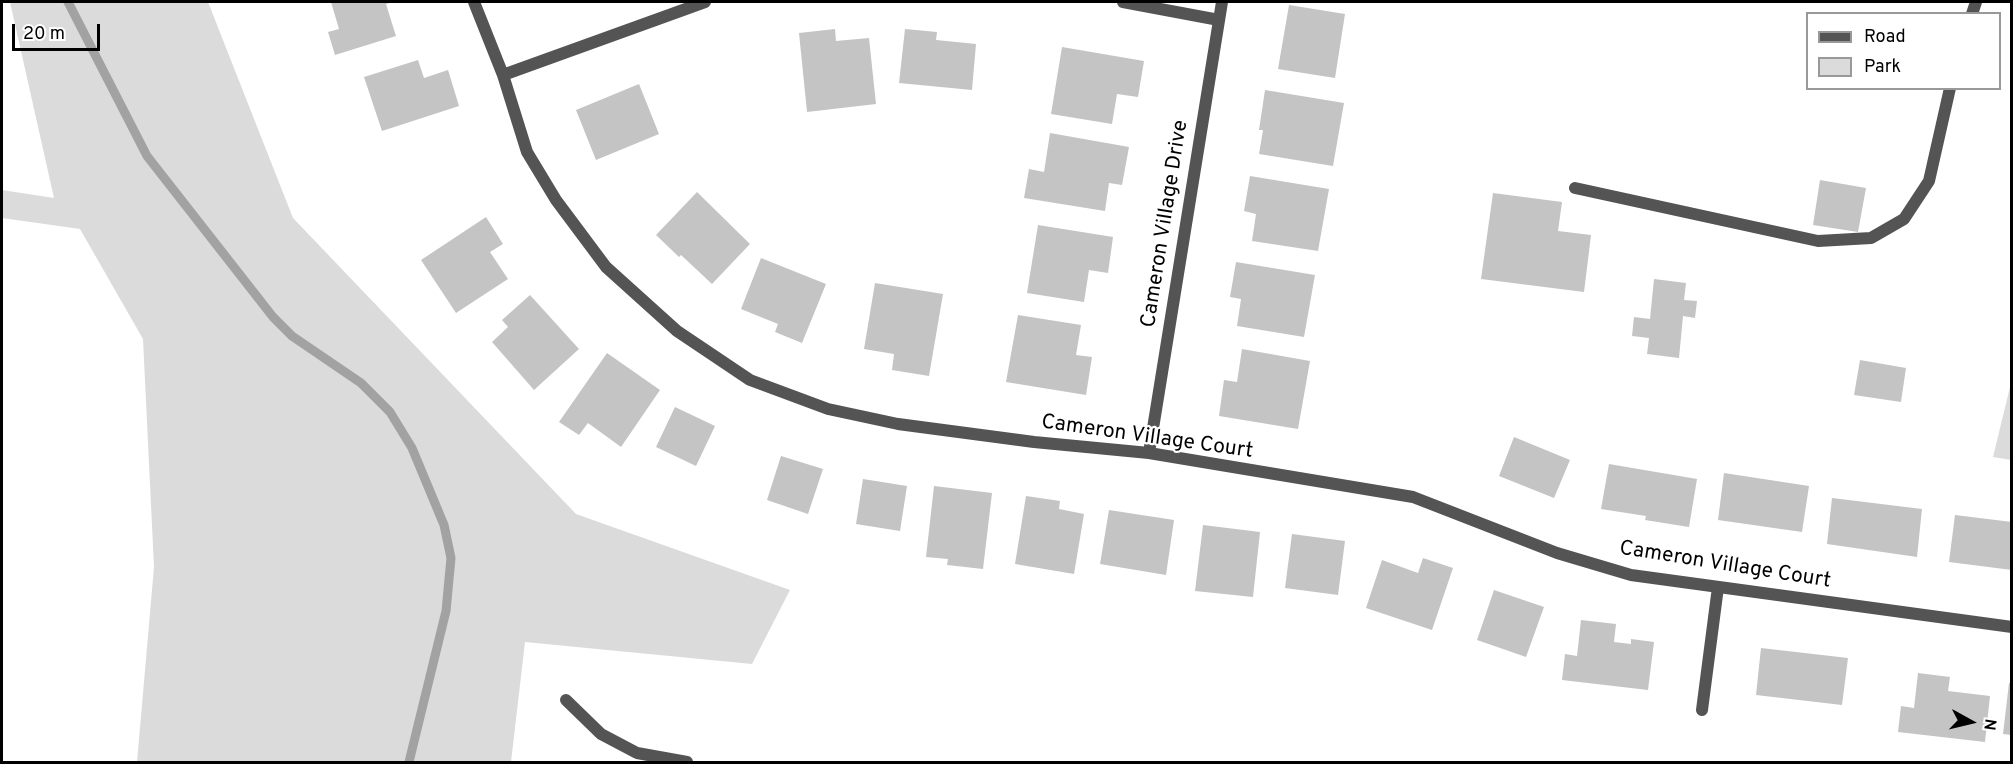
<!DOCTYPE html>
<style>
body{margin:0}
#map{position:relative;width:2013px;height:764px;overflow:hidden;background:#fff;font-family:Overpass,sans-serif}
canvas{display:block}
.frame{position:absolute;inset:0;border:3px solid #000;pointer-events:none}
.legend{position:absolute;left:1806px;top:12px;width:195px;height:78px;box-sizing:border-box;background:#fff;border:2px solid #999;margin:0;padding:8px 10px;list-style:none;font-size:18px;color:#000}
.legend li{display:flex;align-items:center;gap:12px;height:30px}
.legend b{width:30px;border:2px solid #999}
.north{position:absolute;left:1941px;top:692px;width:60px;height:60px;-webkit-text-stroke:4px #fff;paint-order:stroke;rotate:98deg;font-size:16px;font-weight:700;line-height:24px;text-align:center;color:#000}
.north::after{content:'';display:block;margin:auto;width:21px;height:27px;background:#000;clip-path:polygon(50% 0,100% 100%,50% 72%,0 100%)}
.scale{position:absolute;left:12px;top:24px;width:88px;height:27px;box-sizing:border-box;border:3px solid #000;border-top:0;padding-left:8px;font-size:18px;line-height:21px;white-space:nowrap;color:#000;-webkit-text-stroke:4px #fff;paint-order:stroke}
</style>
<div id="map">
<canvas width="2013" height="764"></canvas>
<div class="frame"></div>
<ul class="legend">
<li><b style="height:8px;background:#545454"></b>Road</li>
<li><b style="height:16px;background:#dbdbdb"></b>Park</li>
</ul>
<div class="north">N</div>
<div class="scale">20 m</div>
</div>
<script>
const ctx = document.querySelector('canvas').getContext('2d');
ctx.lineJoin = 'round';
function paint(path, color) { ctx.fillStyle = color; ctx.fill(path, 'evenodd'); }
function strokePath(path, color, width, dash) { ctx.strokeStyle = color; ctx.lineWidth = width; ctx.lineCap = dash ? 'butt' : 'round'; ctx.setLineDash(dash || []); ctx.stroke(path); }
function write(font, color, halo, rows, align = 'center') {
  ctx.font = font + ' Overpass,sans-serif'; ctx.lineWidth = 4.5; ctx.setLineDash([]); ctx.textBaseline = 'middle'; ctx.strokeStyle = halo; ctx.fillStyle = color; for (const [text, x, y, turn = 0] of rows) {
    ctx.save(); ctx.translate(x, y); ctx.rotate((+turn || 0) * Math.PI / 180); ctx.textAlign = isNaN(turn) ? turn : align; if (halo) ctx.strokeText(text, 0, 0); ctx.fillText(text, 0, 0); ctx.restore();
  }
}
paint(new Path2D(`
 M10,2H208L293,218L576,514L790,590L752,664L525,642L511,762H137L154,567L143,339L80,229L2,218V190L54,198Z
 M2011,383L2012,460H2011L1993,457Z`), '#dbdbdb');
strokePath(new Path2D(`
 M68,2L147,156L273,317L292,336L361,383L390,412L412,448L444,525L451,558L446,611L409,762`), '#a2a2a2', 9);
paint(new Path2D(`
 M331,2H393L386,4L396,36L335,55L328,32L339,29Z
 M1289,5L1345,14L1335,78L1278,69Z
 M835,29L836,41L869,38L876,104L807,112L799,33Z
 M905,29L937,32L936,40L976,44L972,90L899,83Z
 M1062,47L1144,61L1138,97L1117,94L1112,124L1051,114Z
 M418,60L424,78L448,70L459,106L382,131L364,77Z
 M639,84L659,134L596,160L576,110Z
 M1265,90L1344,103L1333,166L1259,154L1263,130H1259Z
 M1050,133L1129,147L1122,185L1109,183L1105,211L1024,198L1029,169L1044,172Z
 M1250,176L1329,189L1318,251L1252,241L1256,214L1244,211Z
 M1820,180L1866,188L1858,232L1813,225Z
 M697,192L750,244L712,284L681,255L679,257L656,235Z
 M1493,193L1562,202L1558,231L1591,235L1584,292L1481,279Z
 M486,217L503,244L490,252L508,279L456,313L421,260Z
 M1038,225L1113,237L1108,273L1089,270L1084,302L1027,293Z
 M761,258L826,284L802,343L775,332L778,324L741,309Z
 M1236,262L1315,275L1304,337L1237,326L1241,299L1230,297Z
 M1654,279L1686,283L1684,300L1697,301L1695,318L1683,316L1679,358L1647,354L1649,338L1632,336L1634,317L1650,319Z
 M875,283L943,294L929,376L892,370L894,354L864,349Z
 M530,295L579,349L534,390L492,342L508,327L502,320Z
 M1018,315L1081,325L1076,355L1092,357L1086,395L1006,382Z
 M1242,349L1310,361L1298,429L1219,416L1224,380L1237,382Z
 M607,353L660,390L621,447L588,423L579,435L559,422Z
 M1860,360L1906,368L1901,402L1854,395Z
 M675,407L715,426L696,466L656,447Z
 M1514,437L1570,460L1554,498L1499,476Z
 M781,456L823,469L808,514L767,500Z
 M1609,464L1697,479L1689,527L1645,520L1646,516L1601,509Z
 M1724,473L1809,486L1802,532L1718,520Z
 M863,479L907,486L900,531L856,524Z
 M934,486L992,493L983,569L947,565L948,559L926,557Z
 M1026,496L1060,501L1059,509L1084,514L1074,574L1015,564Z
 M1832,498L1922,509L1917,557L1827,544Z
 M1109,510L1174,520L1166,575L1100,564Z
 M1955,515L2012,522V570L1949,562Z
 M1203,525L1260,532L1253,597L1195,591Z
 M1292,534L1345,541L1338,595L1285,588Z
 M1423,558L1453,568L1432,630L1366,608L1382,560L1418,573Z
 M1494,590L1544,607L1526,657L1477,640Z
 M1581,620L1616,624L1614,642L1631,644V639L1654,642L1648,690L1562,680L1565,654L1577,656Z
 M1761,648L1848,658L1842,705L1756,695Z
 M1918,673L1950,677L1948,691L1990,696L1985,742L1898,732L1901,706L1914,708Z
 M2009,683H2012V735L2003,734Z`), '#c4c4c4');
strokePath(new Path2D(`
 M1972,14L1976,2
 M1575,188L1818,241L1871,238L1904,219L1929,181L1950,88`), '#545454', 12);
strokePath(new Path2D(`
 M474,2L503,75L527,152L556,200L606,267L677,331L750,380L828,409L898,424L1034,442L1149,453L1413,497L1557,553L1631,575L2012,627
 M1123,2L1219,20
 M503,75L705,2
 M1149,453L1222,2
 M566,700L601,734L637,753L687,762
 M1702,710L1718,587`), '#545454', 12);
write('21px', '#000', '#fff', [
 ["Cameron Village Drive",1166,224,-81],
 ["Cameron Village Court",1147,438,8],
 ["Cameron Village Court",1725,566,9]
]);
</script>
